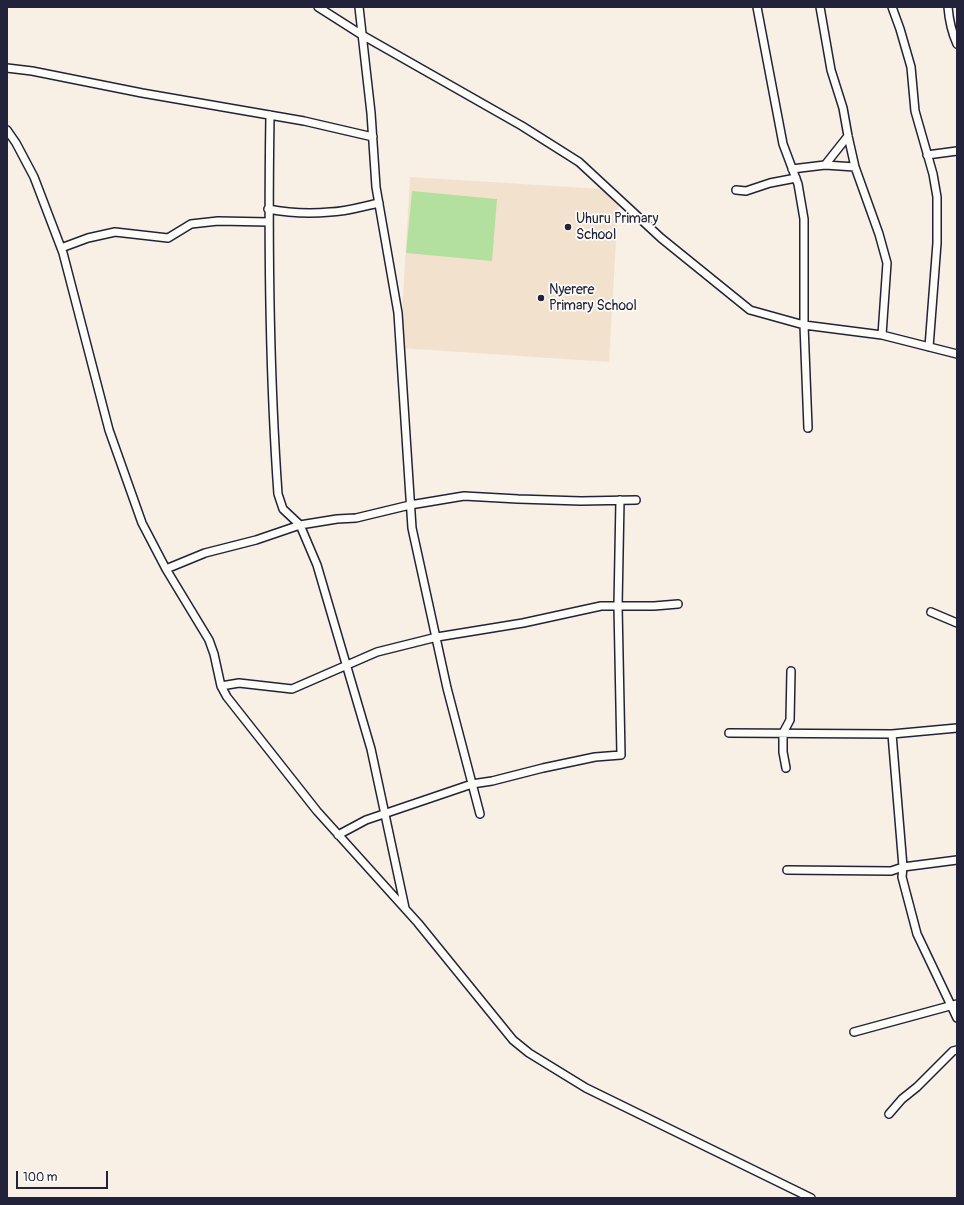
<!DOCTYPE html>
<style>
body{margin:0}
#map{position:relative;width:964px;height:1205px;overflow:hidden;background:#f8f0e4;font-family:Pangolin,sans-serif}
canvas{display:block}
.frame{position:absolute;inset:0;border:8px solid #22223b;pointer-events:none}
.scale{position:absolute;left:16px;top:1171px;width:92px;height:18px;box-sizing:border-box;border:2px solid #22223b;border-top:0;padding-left:5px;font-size:12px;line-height:14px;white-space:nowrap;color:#22223b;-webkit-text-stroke:3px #fdfcf7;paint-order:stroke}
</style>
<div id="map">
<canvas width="964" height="1205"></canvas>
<div class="frame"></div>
<div class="scale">100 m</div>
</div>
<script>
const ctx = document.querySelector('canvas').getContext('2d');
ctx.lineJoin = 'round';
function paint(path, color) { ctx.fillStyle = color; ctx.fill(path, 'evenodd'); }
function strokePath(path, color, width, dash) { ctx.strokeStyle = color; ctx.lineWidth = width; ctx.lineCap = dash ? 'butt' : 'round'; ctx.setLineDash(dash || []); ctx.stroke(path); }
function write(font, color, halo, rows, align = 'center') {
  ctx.font = font + ' Pangolin,sans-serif'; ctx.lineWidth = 3.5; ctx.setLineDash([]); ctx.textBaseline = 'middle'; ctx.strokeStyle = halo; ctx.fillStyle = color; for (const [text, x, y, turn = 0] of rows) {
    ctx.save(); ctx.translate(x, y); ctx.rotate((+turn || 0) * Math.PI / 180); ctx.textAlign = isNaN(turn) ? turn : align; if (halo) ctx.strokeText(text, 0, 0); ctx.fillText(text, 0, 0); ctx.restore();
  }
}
paint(new Path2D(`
 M410,177L619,190L609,362L400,348Z`), '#f2e2cd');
paint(new Path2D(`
 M412,191L497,199L492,261L406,253Z`), '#b3e09e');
const street = new Path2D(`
 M318,7L362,35L522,126L579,162L661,238L750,310L804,325L882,335L957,354
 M359,7L371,113L376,187L398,313L412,528L447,688L480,814
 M757,7L783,144L798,184L804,219V325L808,428
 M820,7L831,70L843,108L848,136L855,167L879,234L887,263L882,335
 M892,7L900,29L911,67L915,111L933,174L937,197V243L929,347
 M948,7C949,19 952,33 957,44
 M7,68L32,71L142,93L304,121L373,137
 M270,115C268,241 269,368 278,494L283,509L300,525L317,565L371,749L405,908
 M7,130L16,143L34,177L63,253L109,430L142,523L166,569L209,640L214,654L221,686L227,697L317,811L418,923L513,1040L529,1053L586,1088L811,1198
 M927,155L957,151
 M825,165L848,136
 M792,169L825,165L855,167
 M736,190L746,191L770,183L796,178
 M268,209C289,213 309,214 330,212C346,212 364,206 379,203
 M61,248L88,238L115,232L168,238L191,224L218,221L269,222
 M166,569L205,553L256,540L300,525L337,519L356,518L410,505L464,496L518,499L581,501L636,500
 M931,612L957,623
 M221,686L239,683L292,689L377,652L437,637L523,623L601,606H654L678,604
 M729,733L892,734L957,728
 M892,734L903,867L902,877L917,934L957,1018
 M786,768L783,752V733L790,720L791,671
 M338,835L366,820L472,784L492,781L543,768L595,757L621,755L618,606L620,500
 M787,870L891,871L903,867L957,860
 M854,1032L957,1004
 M889,1114L902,1099L917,1087L953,1051L957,1050`);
strokePath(street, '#22223b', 10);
strokePath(street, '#fdfcf7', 7);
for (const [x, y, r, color] of [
 [568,227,4,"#22223b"],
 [541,298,4,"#22223b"]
]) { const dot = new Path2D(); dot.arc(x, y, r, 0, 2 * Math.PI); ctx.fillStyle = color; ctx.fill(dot); strokePath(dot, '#fdfcf7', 1.5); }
write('14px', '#22223b', '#fdfcf7', [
 ["Uhuru Primary",576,219],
 ["School",576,235],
 ["Nyerere",549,290],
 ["Primary School",549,306]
], 'left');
</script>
